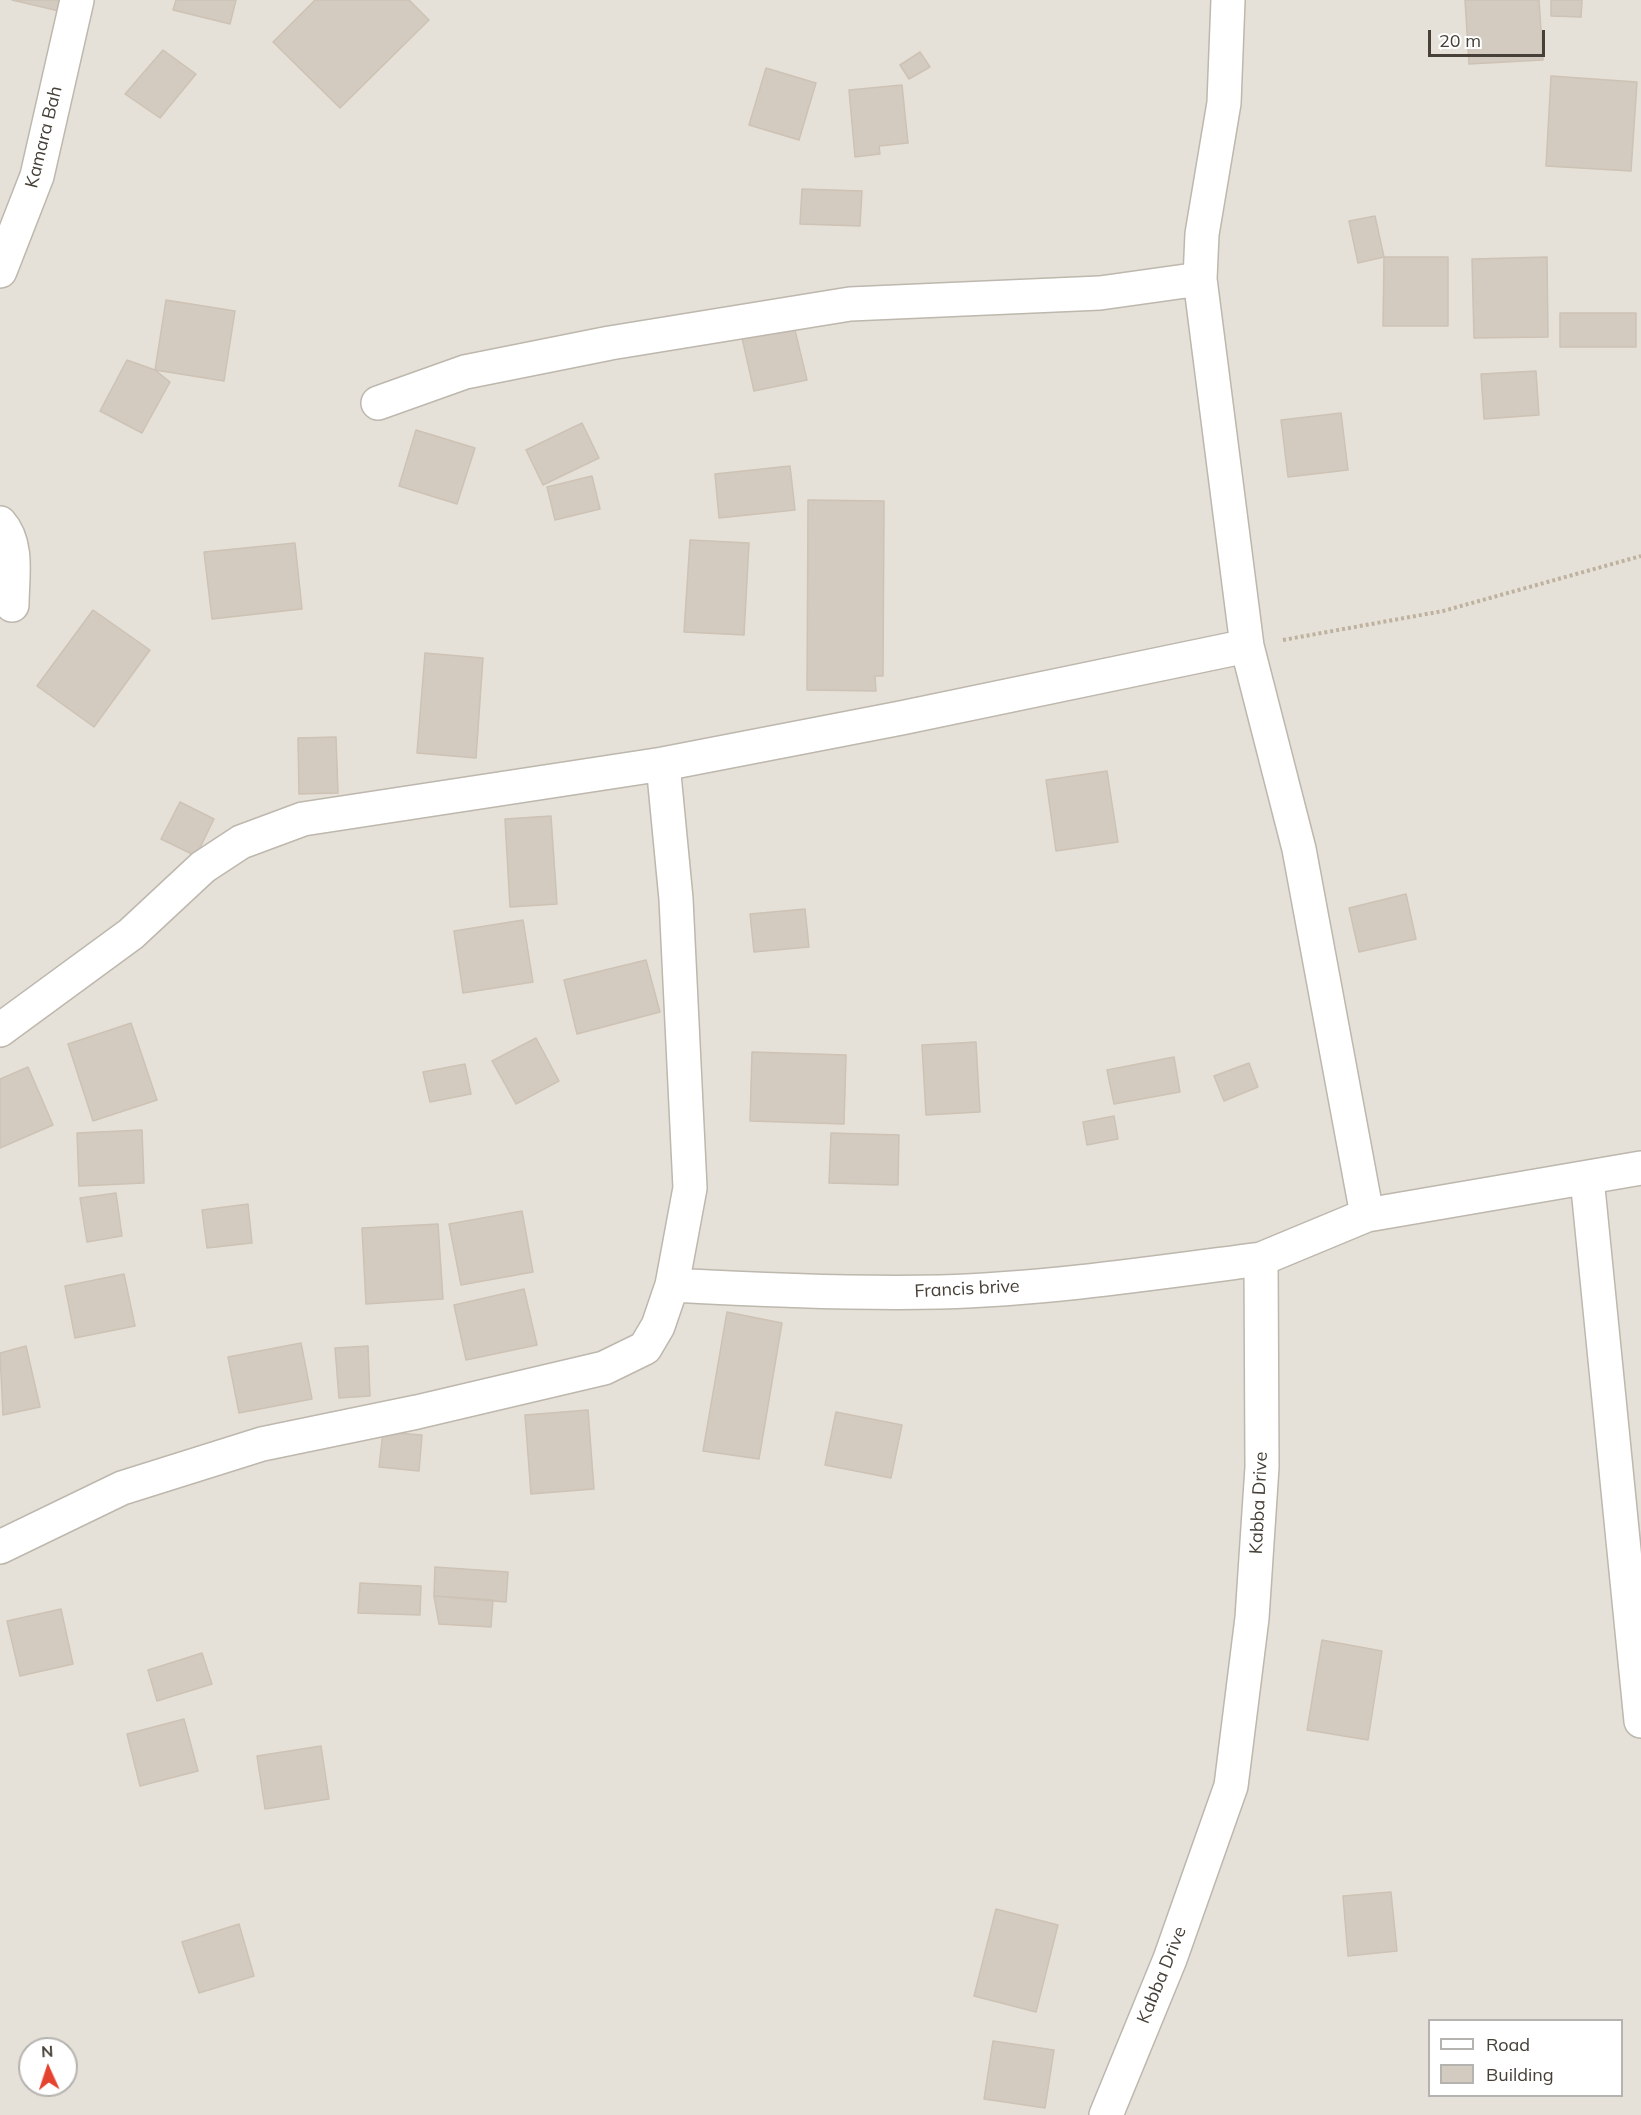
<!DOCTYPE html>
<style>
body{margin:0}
#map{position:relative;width:1641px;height:2115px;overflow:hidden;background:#f3f0e9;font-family:Mulish,sans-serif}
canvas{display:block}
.legend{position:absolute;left:1428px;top:2019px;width:195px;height:78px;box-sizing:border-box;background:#fff;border:2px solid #b5b3af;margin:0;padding:8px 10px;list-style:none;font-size:18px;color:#464038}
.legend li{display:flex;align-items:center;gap:12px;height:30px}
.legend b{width:30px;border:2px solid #b5b3af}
.north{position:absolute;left:18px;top:2037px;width:60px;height:60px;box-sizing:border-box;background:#fff;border:2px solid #b5b3af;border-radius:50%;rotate:357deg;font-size:16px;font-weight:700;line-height:24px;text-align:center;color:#464038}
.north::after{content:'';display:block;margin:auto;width:21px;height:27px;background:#e4432f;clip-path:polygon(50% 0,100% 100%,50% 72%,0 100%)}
.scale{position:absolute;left:1428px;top:30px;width:117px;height:27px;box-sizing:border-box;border:3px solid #464038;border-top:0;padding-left:8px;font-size:18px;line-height:21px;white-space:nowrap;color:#464038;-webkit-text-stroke:4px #fff;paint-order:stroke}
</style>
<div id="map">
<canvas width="1641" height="2115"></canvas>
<ul class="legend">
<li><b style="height:8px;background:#fff"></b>Road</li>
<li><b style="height:16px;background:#d3cbc0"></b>Building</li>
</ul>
<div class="north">N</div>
<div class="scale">20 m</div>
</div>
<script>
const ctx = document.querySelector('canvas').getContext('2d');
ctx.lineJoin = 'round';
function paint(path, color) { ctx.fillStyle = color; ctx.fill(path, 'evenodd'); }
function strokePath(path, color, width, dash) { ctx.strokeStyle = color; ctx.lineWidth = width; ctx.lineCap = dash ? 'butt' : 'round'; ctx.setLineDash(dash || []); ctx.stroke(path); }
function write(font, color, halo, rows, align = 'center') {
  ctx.font = font + ' Mulish,sans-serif'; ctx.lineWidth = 4.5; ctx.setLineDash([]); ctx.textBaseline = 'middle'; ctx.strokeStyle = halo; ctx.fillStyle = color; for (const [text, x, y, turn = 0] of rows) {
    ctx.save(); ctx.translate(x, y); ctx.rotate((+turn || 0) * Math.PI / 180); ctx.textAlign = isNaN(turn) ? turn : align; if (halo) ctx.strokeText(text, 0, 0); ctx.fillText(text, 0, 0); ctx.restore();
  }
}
paint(new Path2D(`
 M0,0H1641V2115H0ZM1430,2020H1622V2096H1430ZM30,2049H66V2085H30Z`), '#e6e1d8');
const building = new Path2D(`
 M12,0H60L59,11Z
 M176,0H236L230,24L173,10Z
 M315,0H409L429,20L340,108L273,42Z
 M1465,0H1539L1543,60L1469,64Z
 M1551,0H1582L1581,17L1551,16Z
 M163,50L196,74L160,118L125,94Z
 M920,52L930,67L909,79L900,65Z
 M766,68L816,83L799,140L749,125Z
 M1551,76L1637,82L1631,171L1546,166Z
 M902,85L908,143L879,146L880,154L855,157L849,90Z
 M802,189L862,191L860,226L800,224Z
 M1375,216L1384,257L1358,263L1349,221Z
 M1384,257H1448V326H1383Z
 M1547,257L1548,337L1474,338L1472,259Z
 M166,300L235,311L224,381L155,370Z
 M1560,313H1636V347H1560Z
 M794,326L807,380L754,391L742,338Z
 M127,360L155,370L170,382L142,433L100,411Z
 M1536,371L1539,415L1484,419L1481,374Z
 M1341,413L1348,470L1288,477L1281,420Z
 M582,423L599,458L543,485L526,450Z
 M416,430L475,448L457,504L399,486Z
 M790,466L795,510L719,518L715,474Z
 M592,476L600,509L555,520L547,487Z
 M808,500L884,501L883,676H875L876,691L807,690Z
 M690,540L749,543L744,635L684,632Z
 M295,543L302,609L212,619L204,552Z
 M93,610L150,650L94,727L37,686Z
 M425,653L483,658L476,758L417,753Z
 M336,737L338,793L299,794L298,738Z
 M1107,771L1118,842L1056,851L1046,780Z
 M180,802L214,819L196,856L161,839Z
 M551,816L557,904L510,907L505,819Z
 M1406,894L1416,939L1359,952L1349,908Z
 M805,909L809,947L754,952L750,914Z
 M523,920L533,982L463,993L454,931Z
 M646,960L660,1012L577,1034L564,980Z
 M131,1023L157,1100L93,1121L68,1044Z
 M536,1038L559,1081L516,1104L492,1061Z
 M976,1042L980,1112L926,1115L922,1045Z
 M752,1052L846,1055L844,1124L750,1121Z
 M1174,1057L1180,1092L1114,1104L1107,1070Z
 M1249,1063L1258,1087L1224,1101L1214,1076Z
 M465,1064L471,1094L430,1102L423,1072Z
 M28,1067L53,1125L0,1148V1079Z
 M1114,1116L1118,1139L1087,1145L1083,1122Z
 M142,1130L144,1183L79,1186L77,1133Z
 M831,1133L899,1135L898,1185L829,1183Z
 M116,1193L122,1236L87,1242L80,1198Z
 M248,1204L252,1243L207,1248L202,1210Z
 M522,1211L533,1272L461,1285L449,1224Z
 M438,1224L443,1299L366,1304L362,1228Z
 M124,1274L135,1326L75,1338L65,1286Z
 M524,1289L537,1345L466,1360L454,1305Z
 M727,1312L782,1323L759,1459L703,1451Z
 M301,1343L312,1399L239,1413L228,1357Z
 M26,1346L40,1407L3,1415L0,1353Z
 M368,1346L370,1396L339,1398L335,1348Z
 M588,1410L594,1489L531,1494L525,1415Z
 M836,1412L902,1425L891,1478L825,1465Z
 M383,1432L422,1435L419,1471L379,1467Z
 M435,1567L508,1572L506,1602L434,1596Z
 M360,1583L421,1586L420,1615L358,1613Z
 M434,1596L493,1600L491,1627L439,1624Z
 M61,1609L73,1664L20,1676L7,1621Z
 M1322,1640L1382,1651L1368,1740L1307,1730Z
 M202,1653L212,1684L157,1701L148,1670Z
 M184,1719L198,1771L140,1786L127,1734Z
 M321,1746L329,1799L265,1809L257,1756Z
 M1391,1892L1397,1951L1348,1956L1343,1896Z
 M996,1909L1058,1925L1036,2012L974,1996Z
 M239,1924L254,1976L199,1993L182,1942Z
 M993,2041L1054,2050L1045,2108L984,2099Z`);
paint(building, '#d3cbc0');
strokePath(building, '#cdc2b4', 1.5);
const minor = new Path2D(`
 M1228,0L1224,103L1202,234L1200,279L1247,646L1299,849L1367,1215
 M0,271L37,176L77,0
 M378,403L465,372L610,343L850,304L1100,293L1200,279
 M0,523C19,544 12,578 12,605
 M0,1030L131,934L203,867L241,842L303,819L663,764L901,718L1247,646
 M1587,1178L1641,1721
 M672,1285C761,1290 850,1294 940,1292C1047,1289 1154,1273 1261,1259
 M0,1547L122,1488L262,1444L417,1412L604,1368L645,1348L658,1326L672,1285L690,1188L676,899L663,764
 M1106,2115L1170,1959L1231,1786L1252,1618L1262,1467L1261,1259L1367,1215L1641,1168`);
strokePath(minor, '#bdb7ad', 36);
strokePath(new Path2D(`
 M1283,640L1443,611L1641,556`), '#beb29f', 4, [3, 3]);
strokePath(minor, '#fff', 33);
write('18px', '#464038', '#fff', [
 ["Kamara Bah",44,137,-76],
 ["Francis brive",967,1289,-3],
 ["Kabba Drive",1259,1503,-87],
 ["Kabba Drive",1162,1975,-68]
]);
</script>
